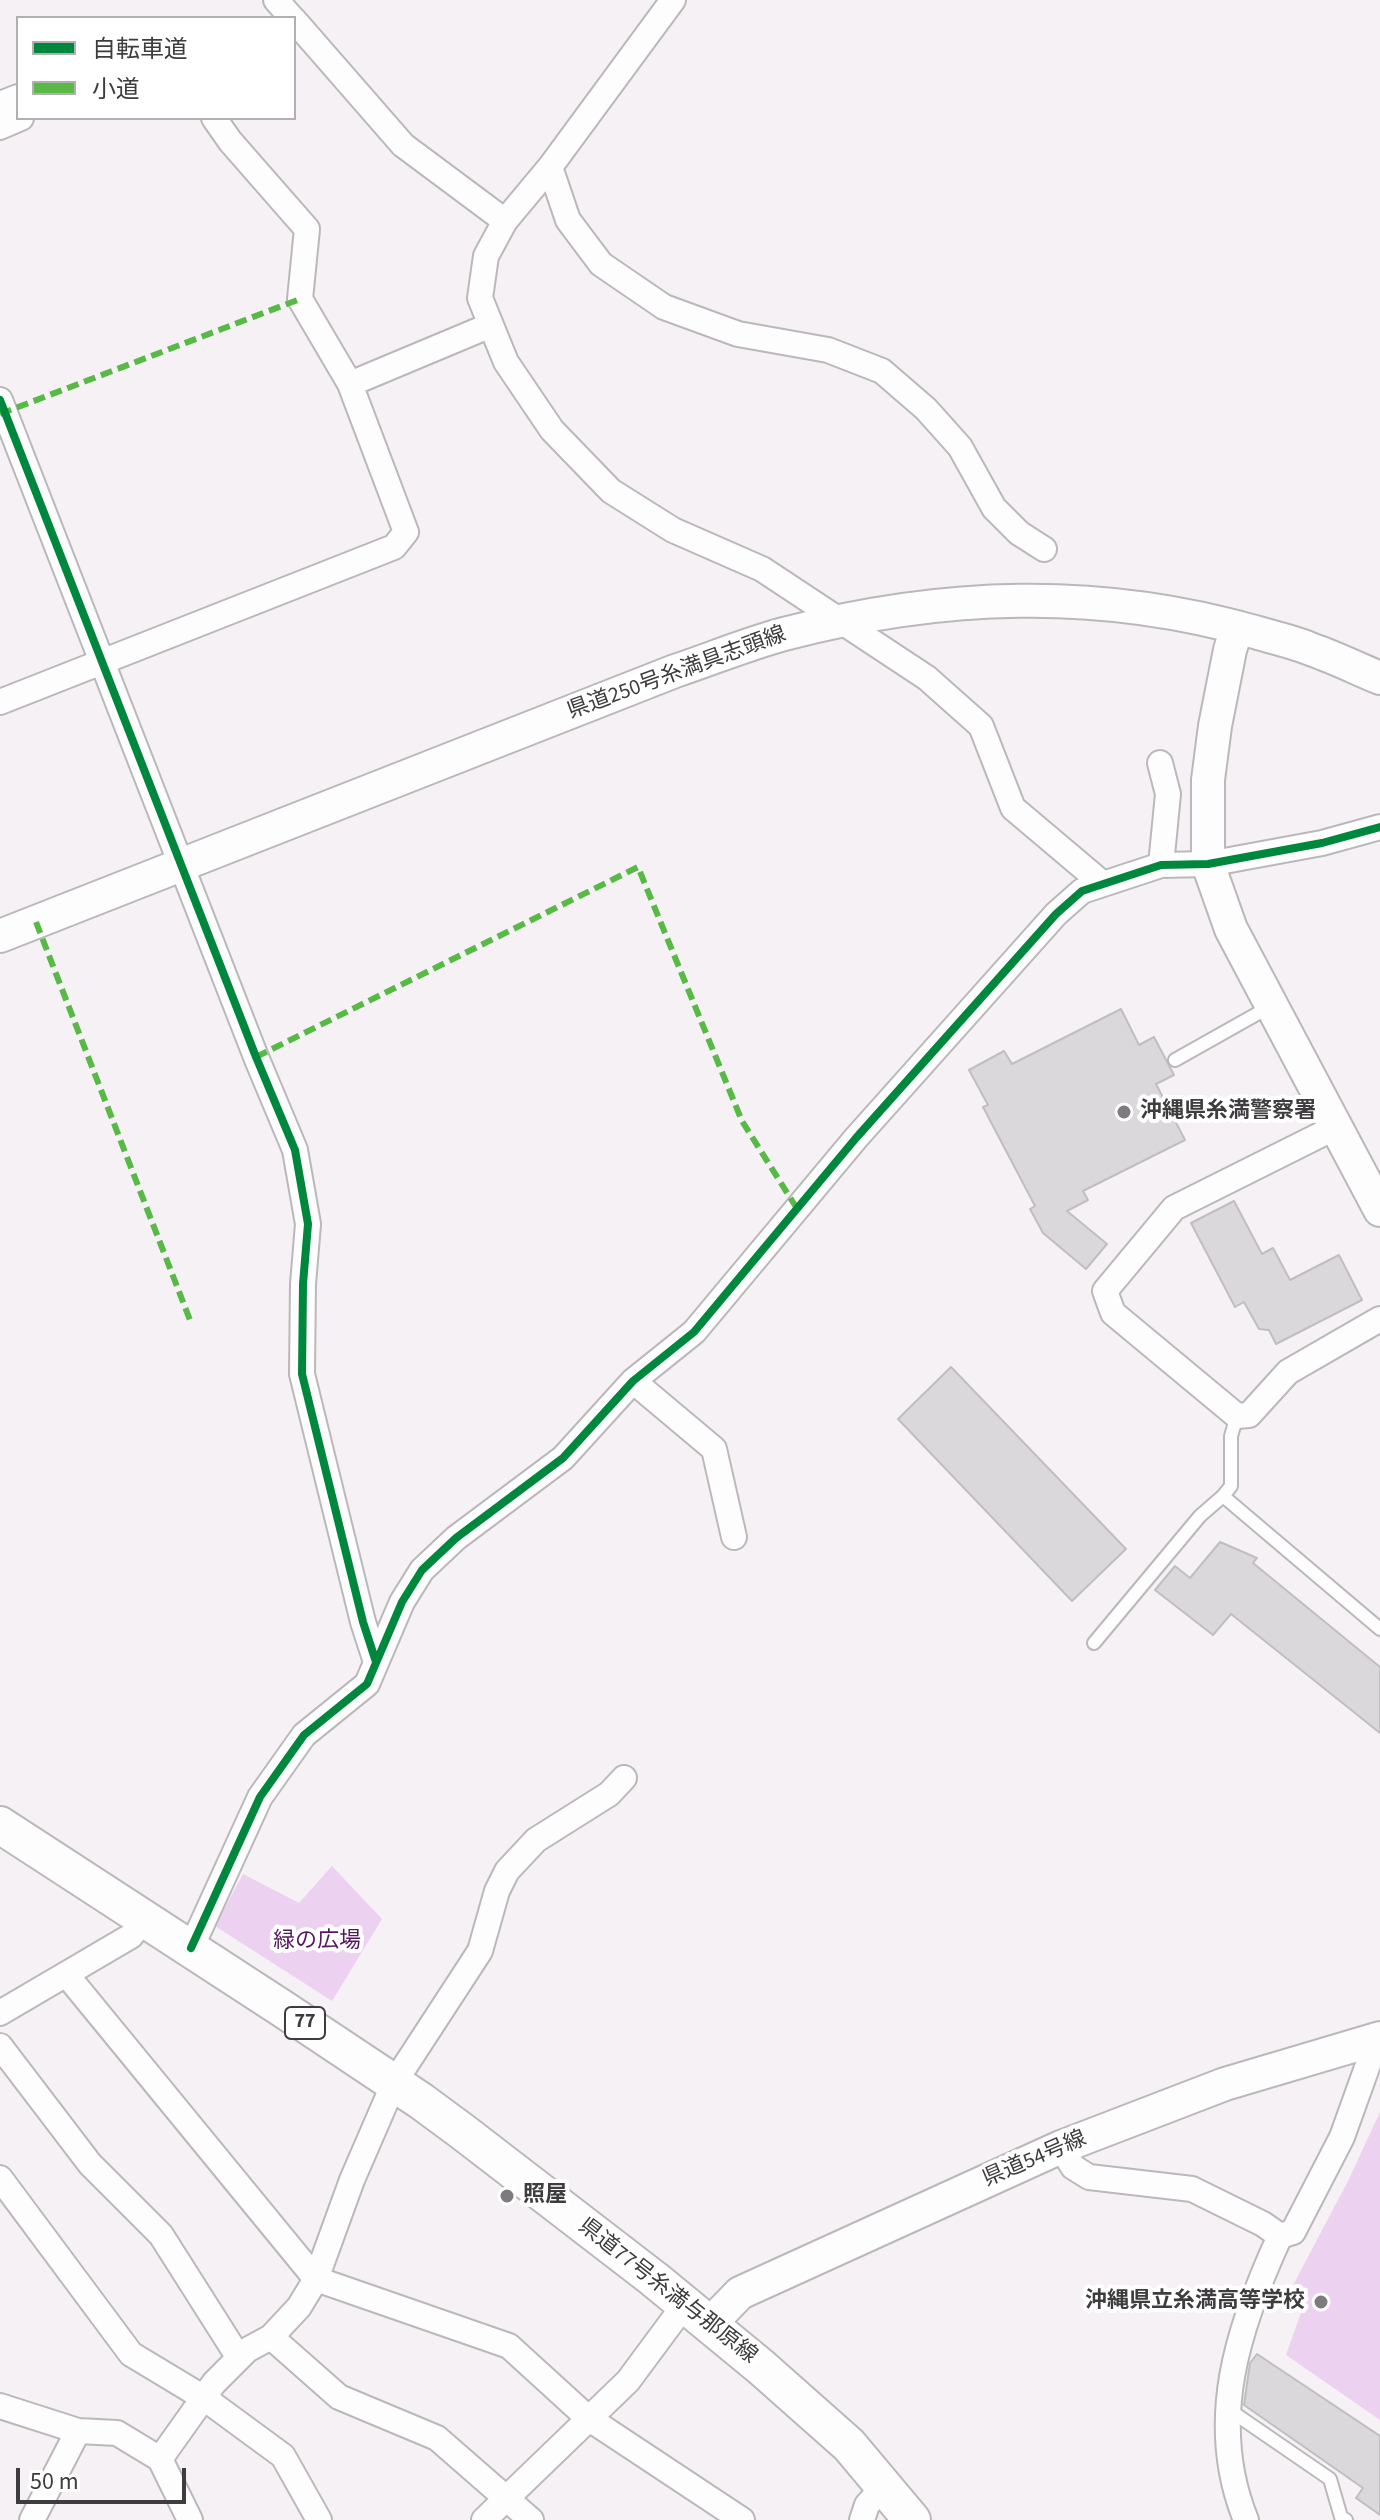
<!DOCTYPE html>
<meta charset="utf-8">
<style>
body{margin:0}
#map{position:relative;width:1380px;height:2520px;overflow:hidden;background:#f5f1f5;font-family:"Source Sans 3","Noto Sans JP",sans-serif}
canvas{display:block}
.legend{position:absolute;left:16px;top:16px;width:280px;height:104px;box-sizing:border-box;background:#fff;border:2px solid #b2b1b2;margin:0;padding:10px 14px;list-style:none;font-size:24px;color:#3e3c3e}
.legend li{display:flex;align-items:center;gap:16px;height:40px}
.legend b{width:40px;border:2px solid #b2b1b2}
.scale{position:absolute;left:16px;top:2468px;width:170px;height:36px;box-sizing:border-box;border:4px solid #3e3c3e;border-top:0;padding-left:10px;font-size:24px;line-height:28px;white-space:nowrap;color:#3e3c3e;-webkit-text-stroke:6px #fff;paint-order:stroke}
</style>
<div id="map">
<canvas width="1380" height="2520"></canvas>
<ul class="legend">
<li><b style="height:10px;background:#00873e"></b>自転車道</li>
<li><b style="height:10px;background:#58b947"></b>小道</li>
</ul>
<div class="scale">50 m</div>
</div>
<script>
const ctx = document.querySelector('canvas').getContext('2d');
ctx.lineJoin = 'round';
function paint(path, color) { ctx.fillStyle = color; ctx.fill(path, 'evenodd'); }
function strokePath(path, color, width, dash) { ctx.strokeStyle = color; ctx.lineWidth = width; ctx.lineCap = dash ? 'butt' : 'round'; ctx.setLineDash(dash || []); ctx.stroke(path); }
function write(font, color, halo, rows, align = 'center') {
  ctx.font = font + ' "Source Sans 3","Noto Sans JP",sans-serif'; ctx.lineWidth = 8; ctx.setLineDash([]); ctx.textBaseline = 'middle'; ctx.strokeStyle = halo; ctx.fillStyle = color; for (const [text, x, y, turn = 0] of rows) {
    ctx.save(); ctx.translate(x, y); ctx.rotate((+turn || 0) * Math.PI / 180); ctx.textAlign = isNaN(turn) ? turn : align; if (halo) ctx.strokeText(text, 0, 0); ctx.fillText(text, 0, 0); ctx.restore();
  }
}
paint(new Path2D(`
 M332,1866L382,1919L332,2001L215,1926L243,1874L299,1903Z
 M1380,2112V2420L1286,2355L1304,2304L1290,2291L1349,2179Z`), '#edd1f1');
const building = new Path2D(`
 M1121,1009L1139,1045L1154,1037L1174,1075L1156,1084L1185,1140L1083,1191L1088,1200L1067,1211L1107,1244L1086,1269L1043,1233L1030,1209L1035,1206L983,1107L988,1105L969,1070L1004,1051L1012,1064Z
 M1234,1201L1262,1254L1273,1248L1290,1280L1339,1255L1362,1300L1276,1344L1269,1330L1259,1329L1244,1302L1235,1307L1191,1223Z
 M951,1367L1126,1549L1072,1601L898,1419Z
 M1220,1542L1257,1558L1253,1563L1380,1667V1733L1231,1614L1213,1635L1155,1590L1175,1566L1190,1578Z
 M1257,2354L1380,2436V2515L1356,2498L1363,2488L1244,2405L1250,2363Z`);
paint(building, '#dbd8dc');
strokePath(building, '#c1bec1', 2);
const lane = new Path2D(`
 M1175,1060L1271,1006
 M1237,1416L1231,1436V1486L1223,1496L1380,1629
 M1094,1643L1200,1516L1223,1496
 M1228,2409L1330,2479L1341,2517L1346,2520`);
const street = new Path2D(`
 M276,0L292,18
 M673,0L550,167L505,221L486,256L480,298L506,362L552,430L611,491L673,530L762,569L927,678L981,726L1013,808L1103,884
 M294,20L403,145L505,221
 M0,104L18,97
 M0,127L21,118
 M550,167L568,220L601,264L664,307L738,334L828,350L882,371L926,409L960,447L994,508L1019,533L1044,549
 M350,384L491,325
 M0,400L256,1057L295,1150L308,1224L303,1284L302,1374L363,1622L376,1662
 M0,702L394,547L406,532L350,384L300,299L307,229L230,141L214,118
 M1160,763L1168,794L1161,865
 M1336,1127L1174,1208L1105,1291L1113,1313L1237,1416L1249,1415L1288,1372L1380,1319
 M633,1381L714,1449L734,1537
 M191,1948L260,1797L304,1735L367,1684L402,1602L422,1570L456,1538L563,1458L633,1381L694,1332L856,1138L1056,914L1082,891L1161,865L1208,864L1322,843L1380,827
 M66,1974L316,2279L509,2346L588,2418L742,2520
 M0,2013L131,1936L145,1918
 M0,2046L90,2164L161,2235L239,2358
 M1061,2147L1073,2167L1089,2177L1192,2189L1263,2224L1280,2236L1293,2232L1342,2137L1370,2059L1380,2039
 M0,2178L131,2354L204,2398L283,2456L319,2520
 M271,2337L339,2397L437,2438L531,2520
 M0,2406L78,2431L117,2433L160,2459L214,2383L247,2350L271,2337L299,2307L316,2279L352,2180L394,2083L480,1951L497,1891L507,1871L536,1840L609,1794L624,1778
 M160,2459L190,2520
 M32,2520L78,2431
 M484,2520L628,2381L685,2304
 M862,2520L867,2505L884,2486
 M1246,2520C1206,2422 1238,2327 1280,2236`);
const secondary = new Path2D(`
 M1237,627L1230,650L1215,726L1208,780V864L1231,929L1380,1210
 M0,936L675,671C711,659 747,644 784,634C942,593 1097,587 1255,632C1274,638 1295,642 1313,650C1336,658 1358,669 1380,678
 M710,2324L740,2293L1061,2147L1225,2084L1380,2038`);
const primary = new Path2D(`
 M0,1825L283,2009L421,2101L463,2132L654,2279L761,2367L849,2445L912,2520`);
strokePath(lane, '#bbb8bb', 16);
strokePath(street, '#bbb8bb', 28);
strokePath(secondary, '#bbb8bb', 36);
strokePath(primary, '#bbb8bb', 40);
strokePath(lane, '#fefdfe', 12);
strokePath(street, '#fefdfe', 24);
strokePath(secondary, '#fefdfe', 32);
strokePath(primary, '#fefdfe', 36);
strokePath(new Path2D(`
 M0,414L300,299
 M36,922L190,1320
 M256,1057L638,867L742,1121L796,1207`), '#58b947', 6, [12, 6]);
strokePath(new Path2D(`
 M0,400L256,1057L295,1150L308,1224L303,1284L302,1374L363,1622L376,1662
 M191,1948L260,1797L304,1735L367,1684L402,1602L422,1570L456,1538L563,1458L633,1381L694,1332L856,1138L1056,914L1082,891L1161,865L1208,864L1322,843L1380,827`), '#00873e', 8);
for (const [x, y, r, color] of [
 [1124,1112,8,"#7e7b7e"],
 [507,2196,8,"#7e7b7e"],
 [1321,2302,8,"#7e7b7e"]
]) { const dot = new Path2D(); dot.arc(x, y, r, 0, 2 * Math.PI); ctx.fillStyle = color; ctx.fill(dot); strokePath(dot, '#fff', 3); }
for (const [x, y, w] of [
 [305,2023,40]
]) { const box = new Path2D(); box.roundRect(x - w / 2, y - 16, w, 32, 6); ctx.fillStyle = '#fff'; ctx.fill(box); strokePath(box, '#3e3c3e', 2); }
write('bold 20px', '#3e3c3e', null, [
 ["77",305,2023]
]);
write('22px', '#3e3c3e', '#fff', [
 ["県道250号糸満具志頭線",677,674,-20],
 ["県道54号線",1035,2160,-23],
 ["県道77号糸満与那原線",667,2292,38]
]);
write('bold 22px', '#3e3c3e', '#fff', [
 ["沖縄県糸満警察署",1140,1112],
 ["照屋",523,2196],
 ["沖縄県立糸満高等学校",1305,2302,"right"]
], 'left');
write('22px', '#53185d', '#fff', [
 ["緑の広場",317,1942]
]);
</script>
